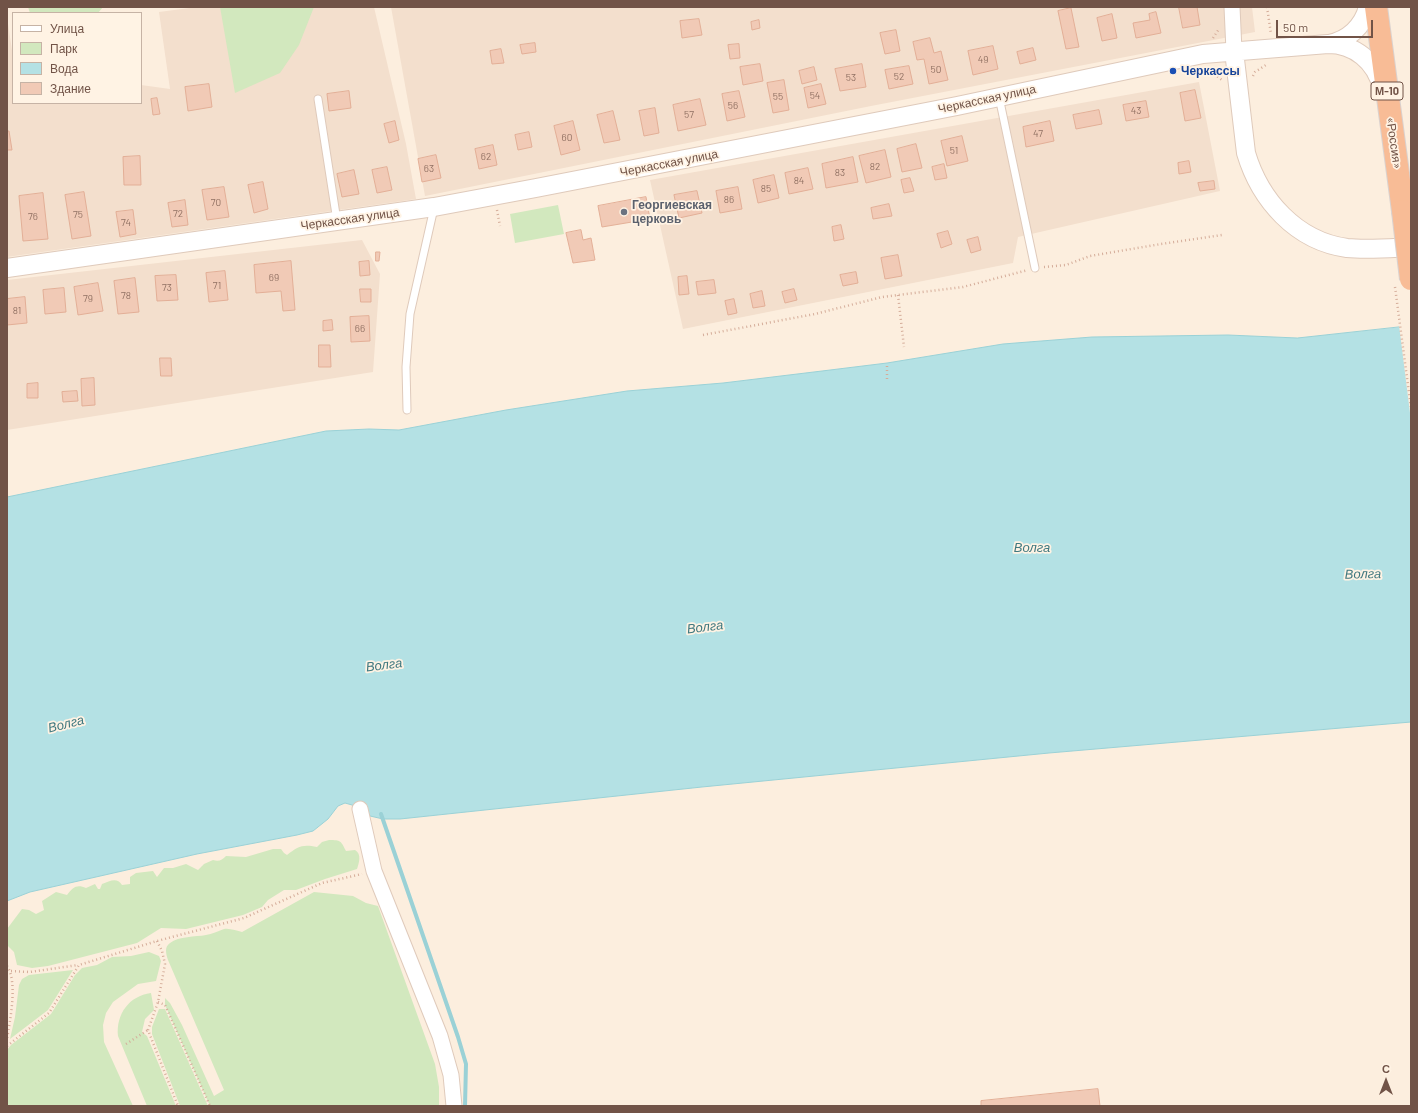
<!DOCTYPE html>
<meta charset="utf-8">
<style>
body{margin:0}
#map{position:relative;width:1418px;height:1113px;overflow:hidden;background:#fceede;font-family:Barlow,sans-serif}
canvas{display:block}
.frame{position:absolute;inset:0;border:8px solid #715347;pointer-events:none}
.legend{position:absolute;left:12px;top:12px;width:130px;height:92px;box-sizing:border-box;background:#fff3e4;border:1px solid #c6b3a5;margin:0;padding:5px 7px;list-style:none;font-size:12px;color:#715347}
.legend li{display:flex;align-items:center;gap:8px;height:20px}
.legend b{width:20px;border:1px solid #c6b3a5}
.north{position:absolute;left:1366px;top:1061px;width:40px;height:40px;-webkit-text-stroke:3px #fff3e4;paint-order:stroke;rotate:0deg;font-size:11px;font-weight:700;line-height:16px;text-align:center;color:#715347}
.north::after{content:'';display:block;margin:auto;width:14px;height:18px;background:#715347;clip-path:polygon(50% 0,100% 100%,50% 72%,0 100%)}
.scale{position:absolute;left:1276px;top:20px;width:97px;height:18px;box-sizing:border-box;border:2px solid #715347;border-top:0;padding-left:5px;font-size:12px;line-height:14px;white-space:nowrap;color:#715347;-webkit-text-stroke:3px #fff3e4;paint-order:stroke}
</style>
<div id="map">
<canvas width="1418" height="1113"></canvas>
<div class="frame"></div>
<ul class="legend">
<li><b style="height:5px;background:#fff"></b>Улица</li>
<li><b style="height:11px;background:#d2e8be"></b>Парк</li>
<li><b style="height:11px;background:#b4e1e4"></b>Вода</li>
<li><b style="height:11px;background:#f1cab6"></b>Здание</li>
</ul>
<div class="north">С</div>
<div class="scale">50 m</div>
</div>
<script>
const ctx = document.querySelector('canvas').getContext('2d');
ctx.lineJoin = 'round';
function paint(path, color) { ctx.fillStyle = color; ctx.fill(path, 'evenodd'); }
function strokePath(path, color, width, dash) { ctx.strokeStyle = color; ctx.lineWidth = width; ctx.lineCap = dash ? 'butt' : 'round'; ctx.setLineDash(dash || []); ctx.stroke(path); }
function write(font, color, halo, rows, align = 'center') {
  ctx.font = font + ' Barlow,sans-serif'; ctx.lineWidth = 3.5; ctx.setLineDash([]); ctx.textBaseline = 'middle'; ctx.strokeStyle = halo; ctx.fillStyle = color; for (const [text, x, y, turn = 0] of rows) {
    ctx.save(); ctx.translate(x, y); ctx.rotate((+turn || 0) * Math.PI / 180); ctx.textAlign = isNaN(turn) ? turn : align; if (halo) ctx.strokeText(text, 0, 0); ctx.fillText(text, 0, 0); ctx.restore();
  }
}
paint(new Path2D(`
 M197,7H374L406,144L416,199L7,257V17L13,57V103H141V85L170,89L159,12Z
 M391,7H1252L1255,32L871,106L425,196Z
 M1199,82L1220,191L1018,237L1013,263L683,329L650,180Z
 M362,240L380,274L373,372L7,430V280Z`), '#f3dfcd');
paint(new Path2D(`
 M28,7H103L98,13H30Z
 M220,7H314L299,45L280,73L235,93Z
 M558,205L564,234L515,243L510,214Z
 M329,840C341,840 341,841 346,851L355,850C362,854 359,863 357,869L325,879L296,890H284L268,900L262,907L243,915L186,929L161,928L137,943L48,966L32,968L17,965L14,952L7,945V929L22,909L29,910L36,914L44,910L42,901L56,892L67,895C73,887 77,884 86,888L95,884L98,889H100L102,884C110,881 117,877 122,885L130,884V877L136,873L153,871L157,877L164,868H173L186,864L198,870L204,864L213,860C219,862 222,860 226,856L246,857L273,849H281L284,853L287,855C298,846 303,844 317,847L322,842Z
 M314,892L353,896L366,903L378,906L435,1064L439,1087V1106H210L165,1005V998L170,1003L182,1025L214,1096L224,1090L168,960C166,954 164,947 170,943C179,936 195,937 206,935C212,934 218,931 224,929C230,928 237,931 242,932Z
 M149,952L159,956L161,961L156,981L138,984L113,1002L106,1013L103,1025L104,1042L133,1106H7V1050L11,1045L51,1014L75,975L82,968L97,965L112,957L131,956Z
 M73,970L48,1010L10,1039L15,1017L19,985L22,979L29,975Z
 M151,993L154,1010L145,1019L142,1032L147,1036L176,1106H147L118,1036C116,1014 129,996 151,993Z
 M159,1009H165L208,1106H180L152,1034V1027Z`), '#d2e8be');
const water = new Path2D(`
 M1411,326V722L1049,753L702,787L400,819H383L370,816L352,805L345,803L338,806L328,819L313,831L297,835L197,854L30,892L7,901V497L326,431L369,429L399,430L506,410L627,391L723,383L822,371L887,363L1003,344L1092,337L1228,335L1297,338Z`);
paint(water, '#b4e1e4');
strokePath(water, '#9ad1d6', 1);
paint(new Path2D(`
 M1411,324V421L1399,325Z`), '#fceede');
strokePath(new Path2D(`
 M381,814L458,1037L466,1064L465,1106`), '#9ad1d6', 4);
const building = new Path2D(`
 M1179,7H1197L1200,25L1183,28Z
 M1071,8L1079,47L1066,49L1058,11Z
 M1156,12L1161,33L1136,38L1133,23L1150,20L1149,14Z
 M1112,14L1117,38L1102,41L1097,18Z
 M699,19L702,35L682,38L680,21Z
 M759,20L760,28L752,30L751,22Z
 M896,30L900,51L885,54L880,33Z
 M930,38L934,53L941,51L948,80L929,84L924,59L917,60L913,42Z
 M535,43L536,52L522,54L520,45Z
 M739,44L740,58L730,59L728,45Z
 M993,46L998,69L973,75L968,51Z
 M1033,48L1036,60L1020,64L1017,52Z
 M501,49L504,63L492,64L490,51Z
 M760,64L763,81L743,85L740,67Z
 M862,64L866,87L840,91L835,69Z
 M909,66L913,84L889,89L885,70Z
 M814,67L817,80L802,84L799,71Z
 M784,80L789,110L773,113L767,83Z
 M209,84L212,107L188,111L185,87Z
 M821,84L826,104L808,108L804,88Z
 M1195,90L1201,118L1185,121L1180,93Z
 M349,91L351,108L329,111L327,94Z
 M739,91L745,117L727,121L722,94Z
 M157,98L160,114L153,115L151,99Z
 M700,99L706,125L678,131L673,105Z
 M1146,101L1149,117L1126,121L1123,105Z
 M655,108L659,133L644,136L639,111Z
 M1099,110L1102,124L1076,129L1073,115Z
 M613,111L620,140L604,143L597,115Z
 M395,121L399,140L389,143L384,124Z
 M573,121L580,150L561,155L554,126Z
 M1050,121L1054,141L1026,147L1023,127Z
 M7,131H9L12,150H7Z
 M529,132L532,147L518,150L515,135Z
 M962,136L968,161L947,166L941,141Z
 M916,144L922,168L902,172L897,149Z
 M493,145L497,165L479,169L475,149Z
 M885,150L891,177L866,183L859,156Z
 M436,155L441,178L422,182L418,159Z
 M140,156L141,185H124L123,157Z
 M853,157L858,182L826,188L822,164Z
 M1189,161L1191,172L1179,174L1178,163Z
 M944,164L947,178L935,180L932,167Z
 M387,167L392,190L377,193L372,170Z
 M808,168L813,189L789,194L785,173Z
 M354,170L359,194L342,197L337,174Z
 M774,175L779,198L758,203L753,180Z
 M910,178L914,191L904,193L901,180Z
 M1214,181L1215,189L1200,191L1198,183Z
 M263,182L268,209L254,213L248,185Z
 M224,187L229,217L207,220L202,190Z
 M738,187L742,209L720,213L716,191Z
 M697,191L702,213L679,218L674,195Z
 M84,192L91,236L72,239L65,195Z
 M43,193L48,239L23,241L19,196Z
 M646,197L650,219L602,227L598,206Z
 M185,200L188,225L172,227L168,203Z
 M889,204L892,216L873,219L871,208Z
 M133,210L136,234L120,237L116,212Z
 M841,225L844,239L834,241L832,227Z
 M581,230L583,240L591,238L595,260L573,263L566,233Z
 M948,231L952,244L941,248L937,234Z
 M978,237L981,250L971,253L967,240Z
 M376,252H380L379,261H376Z
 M898,255L902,276L885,279L881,258Z
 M291,261L295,310L283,311L281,291L256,293L254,265Z
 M369,261L370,275L360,276L359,262Z
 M225,271L228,300L209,302L206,273Z
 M856,272L858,283L843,286L840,275Z
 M176,275L178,300L157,301L155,276Z
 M687,276L689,294L679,295L678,277Z
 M135,278L139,312L118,314L114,281Z
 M714,280L716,293L698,295L696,282Z
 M98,283L103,311L78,315L74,287Z
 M64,288L66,312L45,314L43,290Z
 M360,289H371V302H361Z
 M794,289L797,300L785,303L782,292Z
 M762,291L765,306L753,308L750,294Z
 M25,297L27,323L7,325V299Z
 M734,299L737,313L728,315L725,301Z
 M369,316L370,341L351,342L350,317Z
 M332,320L333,330L323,331V321Z
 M319,345H330L331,367H319Z
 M160,358H171L172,376H161Z
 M94,378L95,405L82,406L81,379Z
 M38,383V398H27V384Z
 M77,391L78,401L63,402L62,392Z
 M1098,1089L1100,1106H981V1101Z`);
paint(building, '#f1cab6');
strokePath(building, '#e3af97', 1);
const service = new Path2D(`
 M999,97L1035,268
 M318,99L337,221
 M407,410L406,367L410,314L434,208`);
const minor = new Path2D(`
 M1232,7L1234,51
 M360,809L374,871L440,1036L451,1075L454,1106`);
const tertiary = new Path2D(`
 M1329,44C1348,40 1363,27 1368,7
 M1234,51L1246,153C1260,200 1296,241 1347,248C1368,250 1390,248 1411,247
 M7,268L434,207L536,188L957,106L1203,54L1328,44C1354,44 1376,61 1382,88`);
const trunk = new Path2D(`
 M1376,7L1403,211`);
strokePath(service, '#dfcabb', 9);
strokePath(minor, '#dfcabb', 17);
strokePath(tertiary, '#dfcabb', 20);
strokePath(trunk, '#dad2cf', 24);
strokePath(new Path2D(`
 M1267,7L1271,34
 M1213,38L1219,29
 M1208,69L1223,81
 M1253,76L1255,72L1266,65
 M497,210L500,226
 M1044,267L1066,265L1090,256L1161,244L1222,235
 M898,295L904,347
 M703,335L815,314L882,297L963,287L1028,270
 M887,379V363
 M157,941L162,951L165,964L158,1002L148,1030L178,1106
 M7,966C18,982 10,1020 7,1039
 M11,971L30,972L78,965
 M158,1002L165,1005L210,1106
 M126,1044L148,1030
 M7,1046L49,1013L79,965L157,941L244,918L322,883L362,874`), '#d5ad9a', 2.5, [1, 3]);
strokePath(service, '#fff', 7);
strokePath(minor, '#fff', 15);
strokePath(tertiary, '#fff', 18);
strokePath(trunk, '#f8bc96', 22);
const trunkBridge = new Path2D(`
 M1403,211L1411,279`);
strokePath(trunkBridge, '#dad2cf', 24, []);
strokePath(new Path2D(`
 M1395,287L1411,408`), '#d5ad9a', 2.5, [1, 3]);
strokePath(trunkBridge, '#f8bc96', 22);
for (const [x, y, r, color] of [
 [1173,71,4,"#1a4fb4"],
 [624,212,4,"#6b7280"]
]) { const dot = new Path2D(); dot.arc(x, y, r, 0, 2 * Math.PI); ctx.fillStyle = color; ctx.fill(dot); strokePath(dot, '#fff3e4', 1.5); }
write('10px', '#917163', null, [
 ["49",983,60],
 ["50",936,70],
 ["52",899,77],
 ["53",851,78],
 ["54",815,96],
 ["55",778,97],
 ["56",733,106],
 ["43",1136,111],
 ["57",689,115],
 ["47",1038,134],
 ["60",567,138],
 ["51",954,151],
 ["62",486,157],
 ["82",875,167],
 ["63",429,169],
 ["83",840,173],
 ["84",799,181],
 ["85",766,189],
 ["86",729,200],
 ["70",216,203],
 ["72",178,214],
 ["75",78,215],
 ["76",33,217],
 ["74",126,223],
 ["69",274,278],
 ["71",217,286],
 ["73",167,288],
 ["78",126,296],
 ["79",88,299],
 ["81",17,311],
 ["66",360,329]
]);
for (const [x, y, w] of [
 [1387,91,32]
]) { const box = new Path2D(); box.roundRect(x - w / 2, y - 9, w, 18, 3); ctx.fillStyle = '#fff3e4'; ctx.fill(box); strokePath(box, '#715347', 1); }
write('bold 11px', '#715347', null, [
 ["М-10",1387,91]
]);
write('bold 12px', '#164399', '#fff3e4', [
 ["Черкассы",1181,71]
], 'left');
write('12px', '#715347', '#fff3e4', [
 ["Черкасская улица",987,99,-12],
 ["«Россия»",1394,143,82],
 ["Черкасская улица",669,163,-11],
 ["Черкасская улица",350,219,-8]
]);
write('bold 12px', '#5b616d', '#fff3e4', [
 ["Георгиевская",632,205],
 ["церковь",632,219]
], 'left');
write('italic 13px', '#3f787f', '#fff3e4', [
 ["Волга",1032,548],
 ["Волга",1363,574,-1],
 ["Волга",705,627,-7],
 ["Волга",384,665,-7],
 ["Волга",66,724,-14]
]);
</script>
